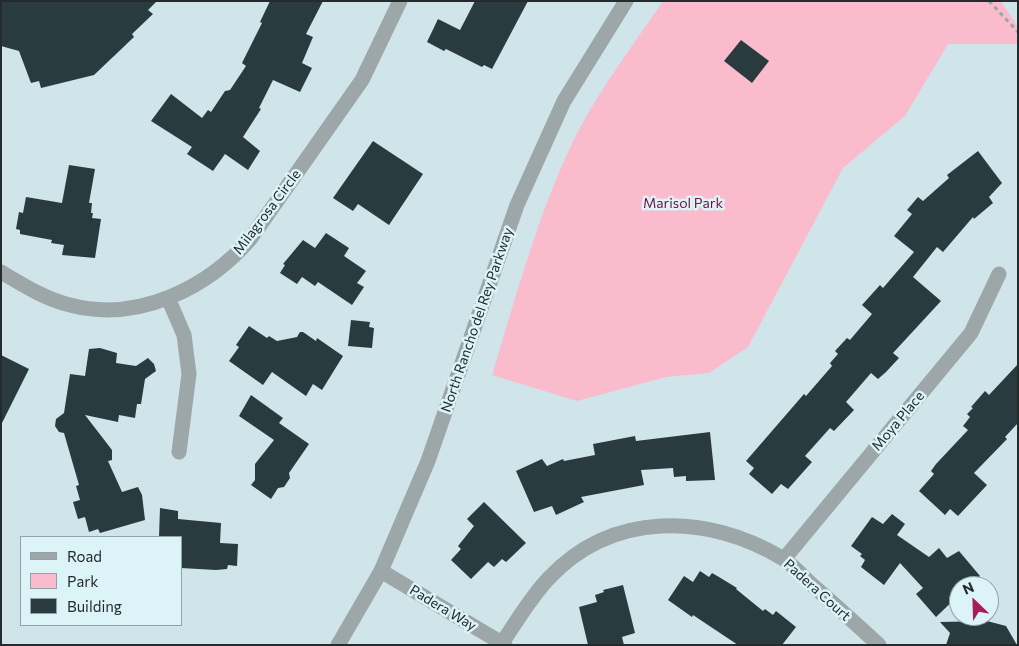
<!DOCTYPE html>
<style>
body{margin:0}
#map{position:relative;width:1019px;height:646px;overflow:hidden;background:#cfe5ea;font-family:Commissioner,sans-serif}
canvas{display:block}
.frame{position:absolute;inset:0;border:2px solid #232b2d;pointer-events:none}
.legend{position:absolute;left:20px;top:536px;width:162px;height:90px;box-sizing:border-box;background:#dcf3f7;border:1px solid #92a3a6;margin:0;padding:6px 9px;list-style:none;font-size:15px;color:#232b2d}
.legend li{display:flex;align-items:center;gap:10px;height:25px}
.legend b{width:25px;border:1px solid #92a3a6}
.north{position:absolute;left:949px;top:576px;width:50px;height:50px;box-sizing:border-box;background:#dcf3f7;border:1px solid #92a3a6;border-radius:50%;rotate:336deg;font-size:14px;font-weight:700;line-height:20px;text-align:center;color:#232b2d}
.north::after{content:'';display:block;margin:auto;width:18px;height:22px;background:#a91c5b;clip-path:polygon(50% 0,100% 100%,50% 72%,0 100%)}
</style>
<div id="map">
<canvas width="1019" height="646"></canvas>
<div class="frame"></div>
<ul class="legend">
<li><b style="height:6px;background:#9da6a8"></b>Road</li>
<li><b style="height:14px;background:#fabccd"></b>Park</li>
<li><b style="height:14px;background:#293b3f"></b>Building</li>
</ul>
<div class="north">N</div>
</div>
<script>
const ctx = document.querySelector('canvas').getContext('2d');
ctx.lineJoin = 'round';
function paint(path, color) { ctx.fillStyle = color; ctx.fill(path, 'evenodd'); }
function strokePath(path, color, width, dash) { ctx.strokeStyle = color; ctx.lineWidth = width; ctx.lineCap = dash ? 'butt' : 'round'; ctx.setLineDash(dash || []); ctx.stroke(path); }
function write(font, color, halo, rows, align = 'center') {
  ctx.font = font + ' Commissioner,sans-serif'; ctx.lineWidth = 5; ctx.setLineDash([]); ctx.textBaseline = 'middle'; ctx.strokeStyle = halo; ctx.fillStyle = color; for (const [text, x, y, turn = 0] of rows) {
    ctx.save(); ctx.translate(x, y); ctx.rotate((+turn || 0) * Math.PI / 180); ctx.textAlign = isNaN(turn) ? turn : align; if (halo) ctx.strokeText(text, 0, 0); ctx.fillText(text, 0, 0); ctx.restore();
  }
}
paint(new Path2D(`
 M663,1H1001L1018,27V44H948L905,116L843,168L748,347L709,373L666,377L577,401L492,375C515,300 535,224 568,152C591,101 631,48 663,1Z`), '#fabccd');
paint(new Path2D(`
 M1,1H157L148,10L153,14L132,34L134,37L94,75L41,88L39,81L31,83L19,51L1,46Z
 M270,1H323L306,34L313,37L302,63L312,68L300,92L273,80L259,108L261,109L243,137L260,151L248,170L225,154L213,171L187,154L192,147L151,121L171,94L202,118L208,110L211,112L225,91L230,90L246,66L242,63L262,23L260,22Z
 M475,1H528L492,69L484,65L482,67L446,49L444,51L427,42L438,19L460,30Z
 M741,40L769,61L752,83L724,61Z
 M373,141L423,174L389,225L358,204L353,211L333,198Z
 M978,151L1002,183L989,197L993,203L974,219L973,217L943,252L937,247L913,277L941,301L893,353L899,358L886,372L878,379L871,373L846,402L854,410L834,431L830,428L805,456L812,462L788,489L781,484L772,494L749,474L754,468L746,461L804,394L806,396L832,366L830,363L838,354L835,351L847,338L850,340L872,314L862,305L880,285L883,288L914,252L894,236L912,214L907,210L918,197L923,201L949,178L947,175Z
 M69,165L95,169L89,203H92L91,213H93L92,218L101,219L95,258L62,255L64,245L51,243L52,240L20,234V230L16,229L19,212L23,213L26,197L62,203Z
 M326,233L349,248L344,256L366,271L357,283L364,287L352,305L318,282L315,286L302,277L297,284L280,273L285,265L283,264L303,240L315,248Z
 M351,320L370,322L369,327L374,328L372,348L348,346Z
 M249,326L267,338L269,336L277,341L297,337L300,332H303L316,341L317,338L343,356L322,390L313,384L306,396L272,372L263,385L229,361L239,347L236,345Z
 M100,348L117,353L116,363L136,366L148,358L154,364L156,371L145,379L141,404H137L135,418L119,415L118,422L85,415L112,450V460L108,461L122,492L138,487L142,495L145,520L100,533L98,529L89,532L85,517L78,519L73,502L80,500L76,486L79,485L64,433L59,432L55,426L56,419L64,413L70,374L85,376L89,349Z
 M1,355L29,369L1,425Z
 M1018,364V423L1005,437L1007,439L974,473L987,485L958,516L950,509L945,515L919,491L934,474L931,471L936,464L968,430L963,426L970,417L967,414L973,408L971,407L985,391L989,395Z
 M251,395L283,418L279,423L309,444L289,473L290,478L284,487L278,488L271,499L251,485L255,480V464L274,440L239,416Z
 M710,432L715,480L686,481V476L674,477L673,468L641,470L644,485L581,497L584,502L556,515L552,506L534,512L516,471L542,459L547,466L563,459L564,461L595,455L593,444L635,436L636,441Z
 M484,502L526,543L506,562L502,559L494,567L488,562L471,579L451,560L461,549L458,546L474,526L467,519Z
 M160,508L178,511V519L221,523L220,543L238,544L237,566L228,565L227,569L216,570L181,568V537H159Z
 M892,514L905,524L897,535L929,557L939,548L947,558L959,551L980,576L968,586H959V595L936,617L916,594L923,588L900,563L884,585L861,567L865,560L860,556L862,554L851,546L872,517L883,524Z
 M700,571L709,577L712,573L719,577L737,588L736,589L763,611L765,609L773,615L776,611L796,627L782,645H738L693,615L692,617L668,600L684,576L693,582Z
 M623,585L635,633L622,637L624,645H588L579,607L597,602L595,595L604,592L603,590Z
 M987,621L1006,626L1017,645H946L950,633L940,622Z`), '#293b3f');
strokePath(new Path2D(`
 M989,1L1018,32`), '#96a8ac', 3, [4, 4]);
strokePath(new Path2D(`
 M1,272C23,285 45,299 70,305C138,323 208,288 251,238L362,80L400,1
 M168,298L184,335L189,374L179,452
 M784,559L971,333L999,274
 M381,571L505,645
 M502,643C517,621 530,598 549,578C612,511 707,513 782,558C793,565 802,575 811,584C834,604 856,624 879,645`), '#9da6a8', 15);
strokePath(new Path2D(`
 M338,645L381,571L428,461L517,205L564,101L626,1`), '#9da6a8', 15);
write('14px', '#74113d', '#dcf3f7', [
 ["Marisol Park",683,203]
]);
write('14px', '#232b2d', '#dcf3f7', [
 ["Milagrosa Circle",267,212,-53],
 ["North Rancho del Rey Parkway",477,320,-71],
 ["Moya Place",898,421,-50],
 ["Padera Court",817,590,42],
 ["Padera Way",443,608,31]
]);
</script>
